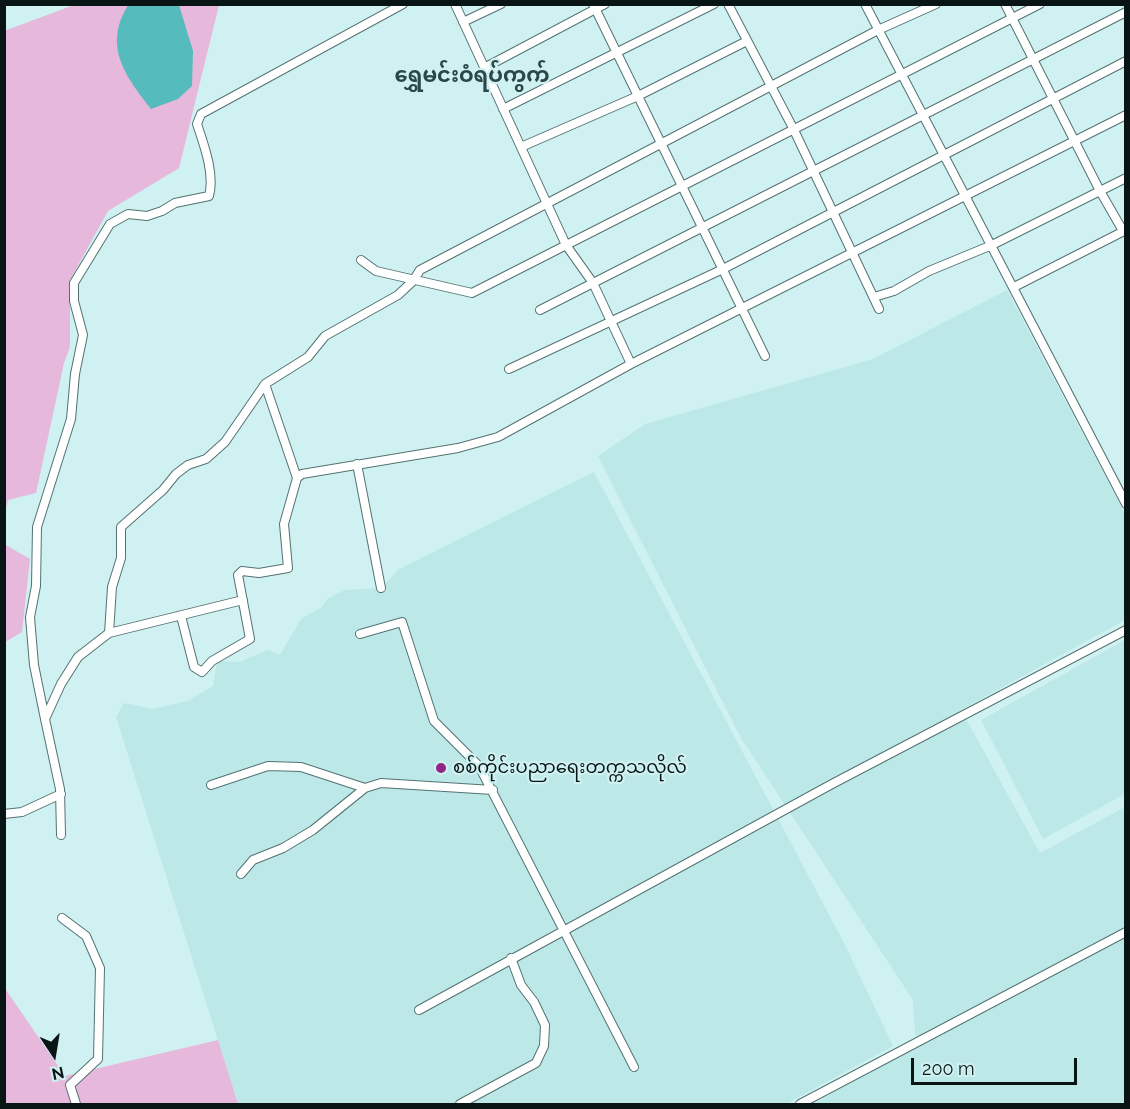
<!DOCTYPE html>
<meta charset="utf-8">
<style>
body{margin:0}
#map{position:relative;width:1130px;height:1109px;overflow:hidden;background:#d0f1f1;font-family:Raleway,sans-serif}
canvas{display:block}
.frame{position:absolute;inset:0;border:6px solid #091515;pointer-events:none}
.north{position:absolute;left:24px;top:1025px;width:60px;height:60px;-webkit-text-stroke:4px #d0f1f1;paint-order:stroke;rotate:168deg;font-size:16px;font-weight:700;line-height:24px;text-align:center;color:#091515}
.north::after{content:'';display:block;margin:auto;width:21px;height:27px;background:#091515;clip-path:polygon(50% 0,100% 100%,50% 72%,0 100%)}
.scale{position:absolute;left:911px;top:1058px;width:166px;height:27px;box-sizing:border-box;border:3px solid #091515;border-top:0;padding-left:8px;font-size:18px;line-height:21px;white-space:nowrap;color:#091515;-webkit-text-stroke:4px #d0f1f1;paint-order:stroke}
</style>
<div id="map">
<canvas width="1130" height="1109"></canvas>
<div class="frame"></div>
<div class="north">N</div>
<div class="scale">200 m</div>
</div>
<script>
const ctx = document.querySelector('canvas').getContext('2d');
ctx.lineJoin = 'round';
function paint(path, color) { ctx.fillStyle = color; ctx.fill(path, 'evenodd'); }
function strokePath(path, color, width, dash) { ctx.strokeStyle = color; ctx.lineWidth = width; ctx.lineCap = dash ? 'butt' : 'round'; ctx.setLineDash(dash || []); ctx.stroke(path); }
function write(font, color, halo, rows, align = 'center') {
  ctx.font = font + ' Raleway,"Noto Sans Myanmar",sans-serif'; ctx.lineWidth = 4.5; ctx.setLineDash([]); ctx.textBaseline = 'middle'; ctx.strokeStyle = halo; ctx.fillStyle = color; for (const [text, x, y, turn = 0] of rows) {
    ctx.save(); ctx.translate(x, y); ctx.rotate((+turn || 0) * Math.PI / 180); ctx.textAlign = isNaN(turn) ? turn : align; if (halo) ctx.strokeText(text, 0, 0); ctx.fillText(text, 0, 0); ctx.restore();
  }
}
paint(new Path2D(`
 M1007,290L1125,514V620L961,710L1040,853L1125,807V1104H813L916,1047L913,1000L741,738L598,456L645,424L873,359Z
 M594,472L844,943L893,1046L786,1104H238L116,717L124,703L153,709L188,701L213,686L217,661L240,662L267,650L280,655L301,619L322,607L327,599L345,590L381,588L399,569Z
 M1125,640V794L1043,839L981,720Z`), '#bce8e7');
paint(new Path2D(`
 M74,5H219L179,168L108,211L70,280V347L64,363L36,493L8,500L5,512L4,31Z
 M4,544L30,559L22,632L5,642Z
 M4,987L65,1076L218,1040L238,1104H5Z`), '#e5b8dc');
paint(new Path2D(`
 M129,4L179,5L193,51L192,86L178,99L151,109C125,76 102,45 129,4Z`), '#55bbbc');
const minor = new Path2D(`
 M455,4L566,245L593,283L631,364
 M593,4L765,356
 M728,4L793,128L879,309
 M865,4L1126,504
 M1005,4L1100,191L1123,231
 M463,22L501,4
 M484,68L605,4
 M503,109L714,4
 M521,147L638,96L747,41
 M361,260L376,271L472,293L1040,4
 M1014,287L1126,230
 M874,297L894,291L929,271L992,245L1126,178
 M540,310L1126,12
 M509,369L723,269L1126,61
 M265,384L297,478
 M357,464L381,588
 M181,616L194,667L202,672L212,661L250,639L238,575L242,571L259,573L288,568L284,524L297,478L302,474L458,448L498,437L631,364L1126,115
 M109,633L243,600
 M360,634L402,622L434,721L479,766L634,1067
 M45,719L34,665L30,617L36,586L37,527L71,419L75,374L83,335L74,301V283L110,224L128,214L147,216L162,211L175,203L209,196C215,174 204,145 197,124L201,114L403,4
 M211,785L268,766L301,767L365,788
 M4,814L22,812L61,794
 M61,835L60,789L45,719L61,684L78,657L109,633L112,587L121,558V527L163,490L176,474L188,465L206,459L225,442L265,384L308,357L325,336L398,295L413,281L420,270L878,30L936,4
 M241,874L253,860L283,848L313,830L365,788L381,783L493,790
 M62,918L86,936L100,968L98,1059L70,1085L76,1104
 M419,1010L832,784L1126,630
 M460,1104L536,1063L544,1046L545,1025L534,1002L521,985L511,958
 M800,1104L1126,932`);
strokePath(minor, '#547272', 10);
strokePath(minor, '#fff', 8);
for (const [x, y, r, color] of [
 [441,768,6,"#922586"]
]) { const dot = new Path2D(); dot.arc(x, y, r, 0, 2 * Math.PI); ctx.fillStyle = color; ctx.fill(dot); strokePath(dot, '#d0f1f1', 2); }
write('18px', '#091515', '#d0f1f1', [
 ["စစ်ကိုင်းပညာရေးတက္ကသလိုလ်",453,768]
], 'left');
write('bold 21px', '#2b4848', '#d0f1f1', [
 ["ရွှေမင်းဝံရပ်ကွက်",472,76]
]);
</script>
